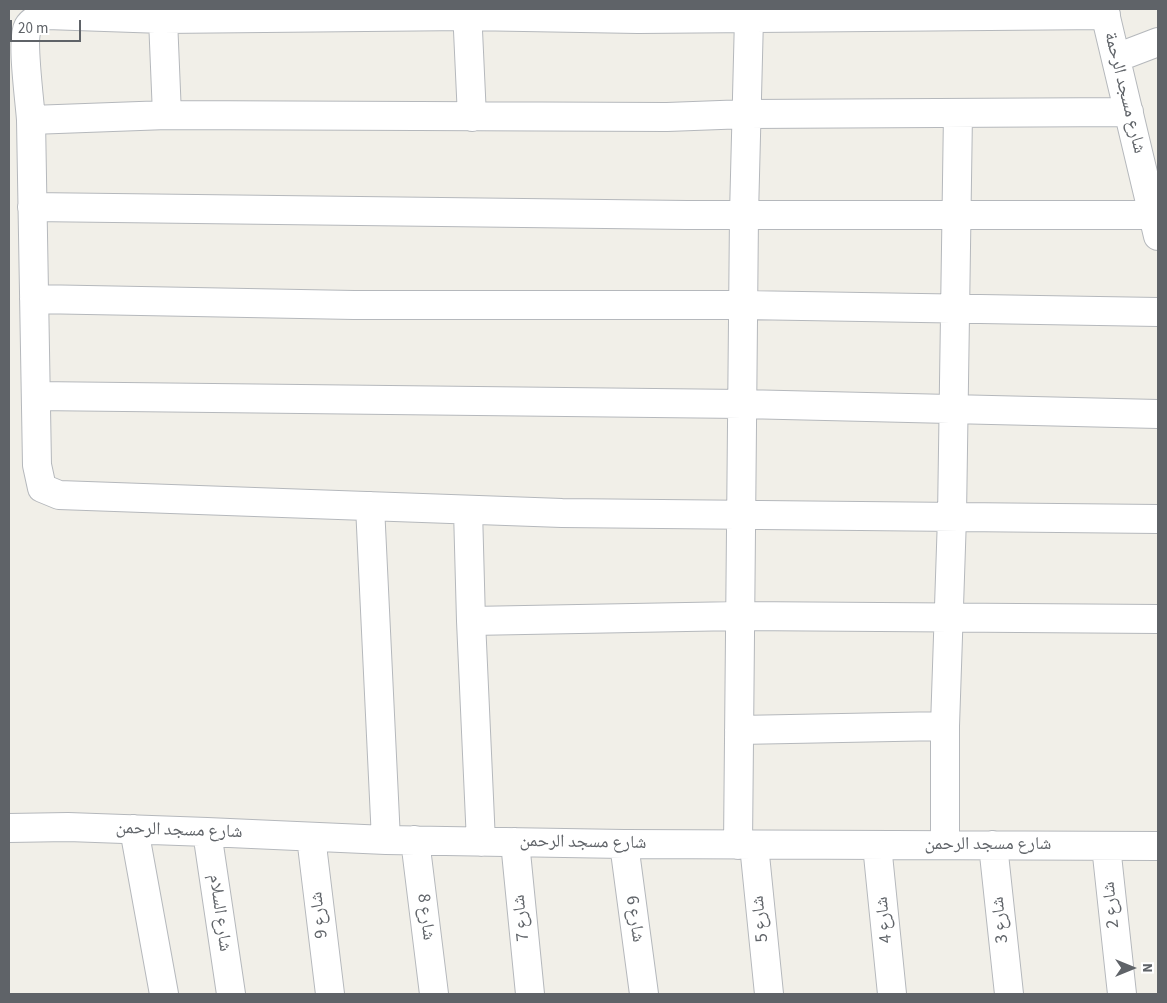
<!DOCTYPE html>
<meta charset="utf-8">
<style>
body{margin:0}
#map{position:relative;width:1167px;height:1003px;overflow:hidden;background:#f1efe8;font-family:"Source Sans 3",sans-serif}
canvas{display:block}
.frame{position:absolute;inset:0;border:10px solid #5f6368;pointer-events:none}
.north{position:absolute;left:1107px;top:943px;width:50px;height:50px;-webkit-text-stroke:4px #fff;paint-order:stroke;rotate:90deg;font-size:14px;font-weight:700;line-height:20px;text-align:center;color:#5f6368}
.north::after{content:'';display:block;margin:auto;width:18px;height:22px;background:#5f6368;clip-path:polygon(50% 0,100% 100%,50% 72%,0 100%)}
.scale{position:absolute;left:10px;top:20px;width:71px;height:22px;box-sizing:border-box;border:2px solid #5f6368;border-top:0;padding-left:6px;font-size:15px;line-height:18px;white-space:nowrap;color:#5f6368;-webkit-text-stroke:4px #fff;paint-order:stroke}
</style>
<div id="map">
<canvas width="1167" height="1003"></canvas>
<div class="frame"></div>
<div class="north">N</div>
<div class="scale">20 m</div>
</div>
<script>
const ctx = document.querySelector('canvas').getContext('2d');
ctx.lineJoin = 'round';
function strokePath(path, color, width, dash) { ctx.strokeStyle = color; ctx.lineWidth = width; ctx.lineCap = dash ? 'butt' : 'round'; ctx.setLineDash(dash || []); ctx.stroke(path); }
function write(font, color, halo, rows, align = 'center') {
  ctx.font = font + ' "Source Sans 3","Noto Naskh Arabic",sans-serif'; ctx.lineWidth = 5; ctx.setLineDash([]); ctx.textBaseline = 'middle'; ctx.strokeStyle = halo; ctx.fillStyle = color; for (const [text, x, y, turn = 0] of rows) {
    ctx.save(); ctx.translate(x, y); ctx.rotate((+turn || 0) * Math.PI / 180); ctx.textAlign = isNaN(turn) ? turn : align; if (halo) ctx.strokeText(text, 0, 0); ctx.fillText(text, 0, 0); ctx.restore();
  }
}
const minor = new Path2D(`
 M467,9L472,117
 M1104,9L1158,236
 M1106,15L638,19L467,16L163,19L47,15C39,18 32,20 28,27C21,39 30,103 31,120L167,115L667,117L747,114L1129,112
 M163,19L167,115
 M1116,58L1158,42
 M31,120L37,465L42,488L59,495L562,513L1158,519
 M32,207L687,215H1153
 M34,299L354,305H743L1158,312
 M36,396L742,404L1158,414
 M370,506L386,840
 M468,510L471,621L481,842
 M471,621L740,616L1158,619
 M739,730L945,726
 M9,828L68,827L207,832L386,840L624,844L1158,846
 M134,829L164,994
 M207,832L231,994
 M311,837L330,994
 M415,840L434,994
 M515,842L530,994
 M624,844L644,994
 M738,845L744,215L749,18
 M754,845L769,994
 M877,845L892,994
 M945,845V726L952,517L958,113
 M993,845L1009,994
 M1106,846L1122,994`);
strokePath(minor, '#b5b8bc', 30);
strokePath(minor, '#fff', 28);
write('18px', '#5f6368', '#fff', [
 ["شارع مسجد الرحمة",1124,93,76],
 ["شارع مسجد الرحمن",179,831,2],
 ["شارع مسجد الرحمن",583,843,1],
 ["شارع مسجد الرحمن",988,845],
 ["شارع 2",1112,905,-96],
 ["شارع السلام",219,913,82],
 ["شارع 9",320,915,-97],
 ["شارع 8",425,917,83],
 ["شارع 7",522,918,-96],
 ["شارع 6",634,919,82],
 ["شارع 5",761,919,-96],
 ["شارع 4",885,920,-96],
 ["شارع 3",1001,920,-96]
]);
</script>
